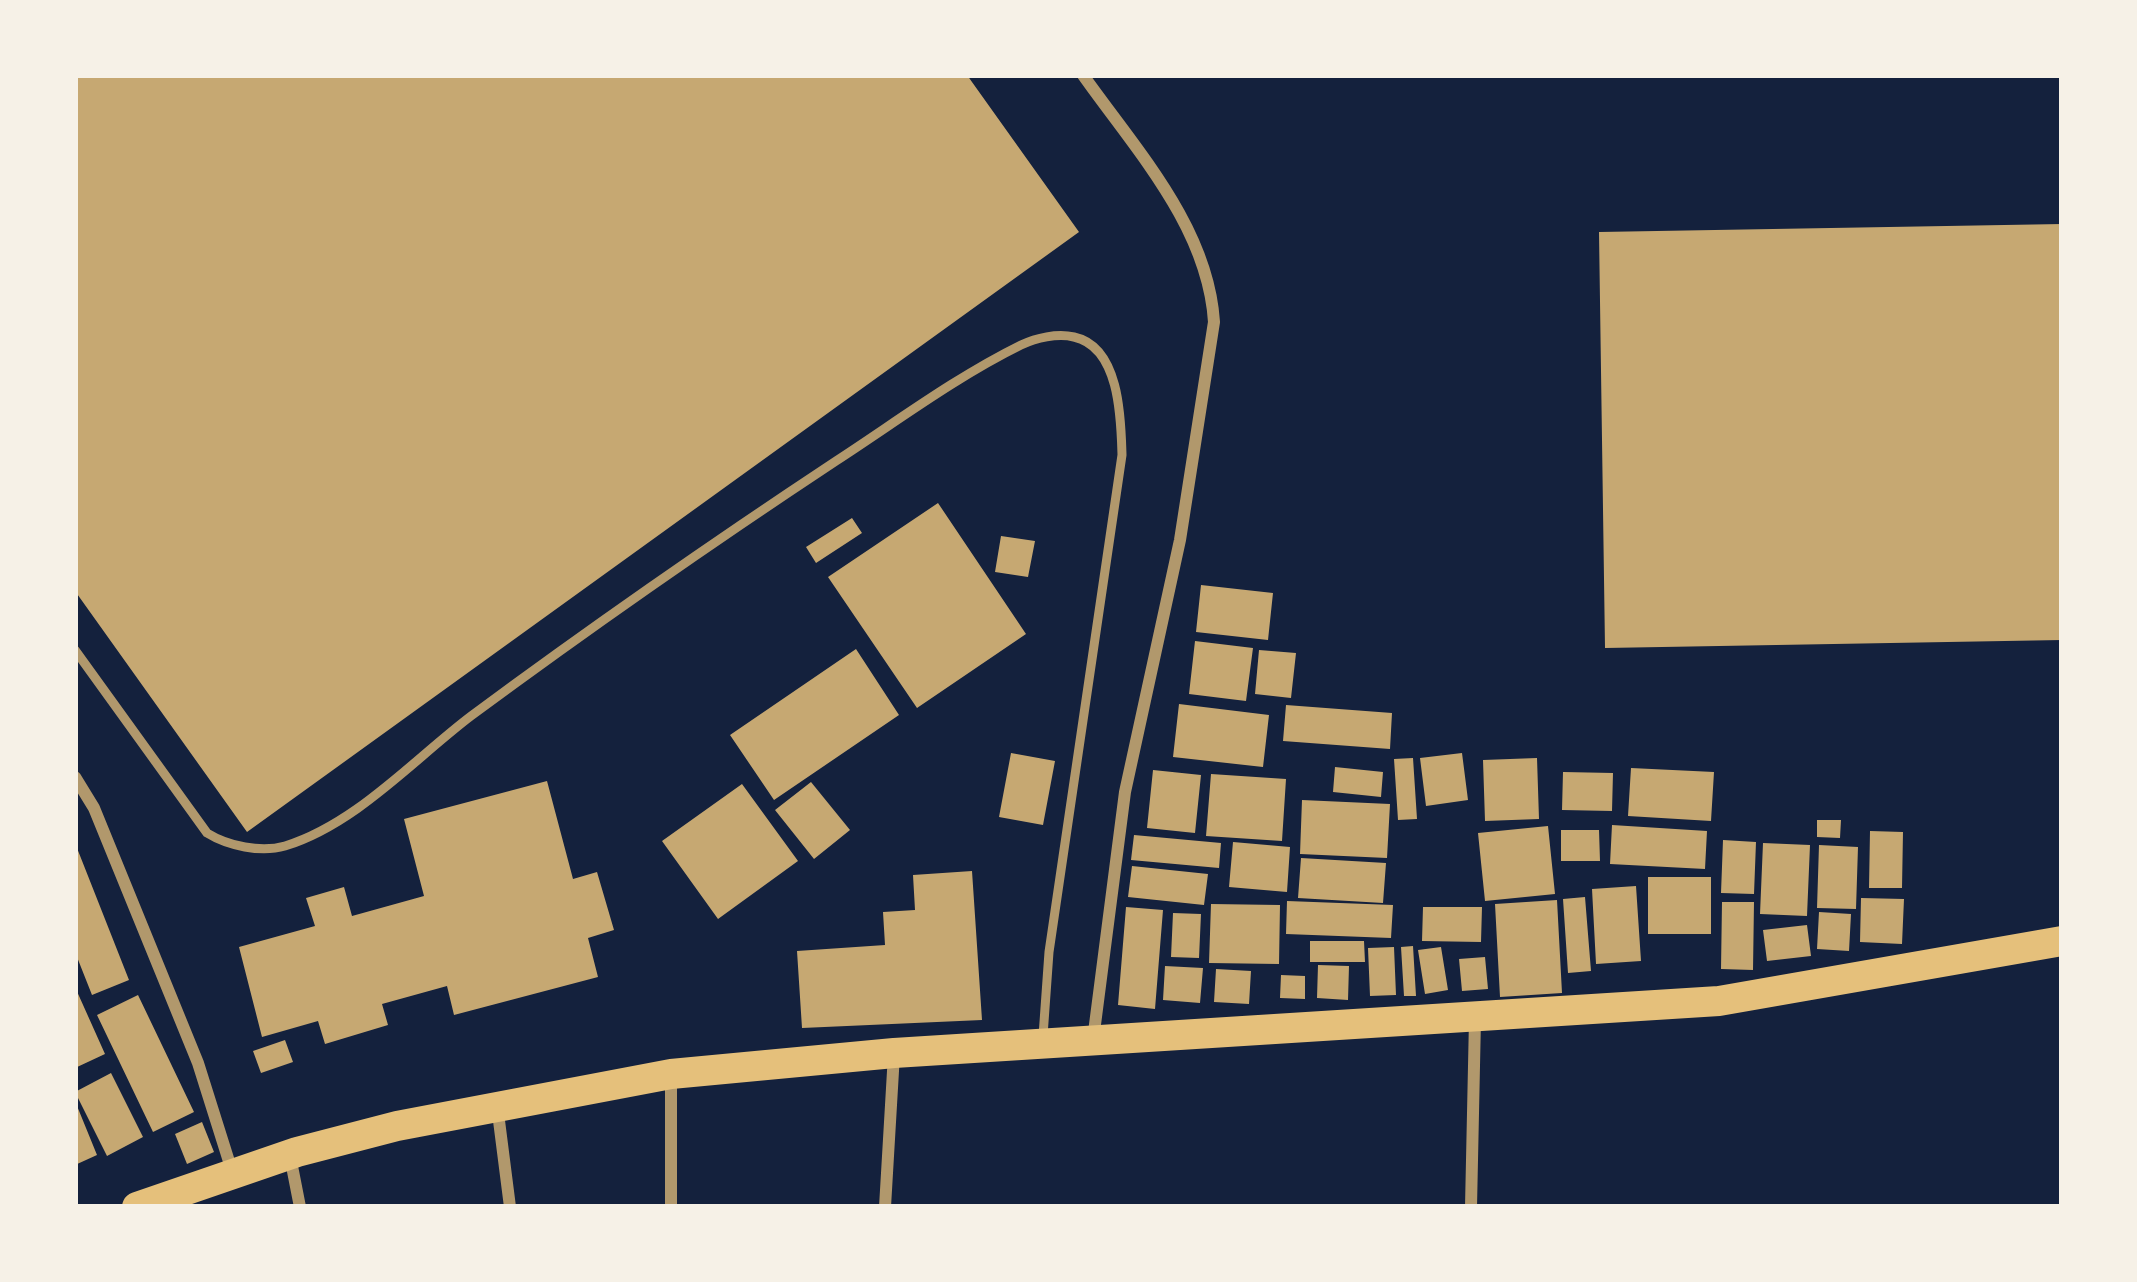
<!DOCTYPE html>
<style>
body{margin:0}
#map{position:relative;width:2137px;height:1282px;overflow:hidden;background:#14213d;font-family:Inter,sans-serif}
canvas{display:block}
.frame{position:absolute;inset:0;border:78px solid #f6f1e7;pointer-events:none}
</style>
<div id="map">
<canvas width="2137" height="1282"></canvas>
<div class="frame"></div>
</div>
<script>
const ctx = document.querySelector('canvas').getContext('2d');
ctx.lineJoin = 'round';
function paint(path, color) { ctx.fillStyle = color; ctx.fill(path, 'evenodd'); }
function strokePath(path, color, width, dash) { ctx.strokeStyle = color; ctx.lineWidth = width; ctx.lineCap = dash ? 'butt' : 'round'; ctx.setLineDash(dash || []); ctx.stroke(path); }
paint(new Path2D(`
 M75,75H967L1079,232L247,832L75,591Z
 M2062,224V640L1605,648L1599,232Z
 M938,503L1026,634L917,708L828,577Z
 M852,518L862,533L816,563L806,547Z
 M1001,536L1035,541L1028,577L995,572Z
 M1201,585L1273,593L1268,640L1196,632Z
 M1195,641L1253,648L1246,701L1189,694Z
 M856,649L899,715L774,800L730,735Z
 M1259,650L1296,653L1291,698L1255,694Z
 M1179,704L1269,715L1263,767L1173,757Z
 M1286,705L1392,713L1390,749L1283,741Z
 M1011,753L1055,761L1043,825L999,817Z
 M1462,753L1468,800L1426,806L1420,758Z
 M1413,758L1417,819L1398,820L1394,759Z
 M1537,758L1539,819L1485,821L1483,760Z
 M1335,767L1383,772L1381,797L1333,792Z
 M1631,768L1714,772L1711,821L1628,816Z
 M1153,770L1201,775L1195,833L1147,828Z
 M1563,772L1613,773L1612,811L1562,810Z
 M1211,774L1286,779L1282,841L1206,836Z
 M547,781L573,879L597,872L614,930L588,938L598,977L454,1015L447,986L382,1004L388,1025L325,1044L318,1021L262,1037L239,947L315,926L306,898L344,887L352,916L424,896L404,819Z
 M811,782L850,830L814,859L775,810Z
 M742,784L798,861L718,919L662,841Z
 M1302,800L1390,804L1387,858L1300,854Z
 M1817,820H1841L1840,838L1817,837Z
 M1612,825L1707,831L1705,869L1610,864Z
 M1548,826L1555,894L1485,901L1478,833Z
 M1561,830H1599L1600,861H1561Z
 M1870,831L1903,832L1902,888H1869Z
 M1134,835L1221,843L1219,868L1131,860Z
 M1723,840L1756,842L1754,894L1721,893Z
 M1233,842L1290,847L1287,892L1229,887Z
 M75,843L129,980L92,995L75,952Z
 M1763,843L1810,845L1807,916L1760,914Z
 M1819,845L1858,847L1856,909L1817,908Z
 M1301,858L1386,863L1383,903L1298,898Z
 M1132,866L1208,874L1204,905L1128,897Z
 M972,871L982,1020L802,1028L797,951L885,945L883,912L915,910L913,875Z
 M1648,877H1711V934H1648Z
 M1636,886L1641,961L1596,964L1592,889Z
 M1585,897L1591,971L1568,973L1563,899Z
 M1861,898L1904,899L1902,944L1860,942Z
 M1557,900L1562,993L1500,997L1495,904Z
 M1287,901L1393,905L1391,938L1286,934Z
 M1722,902H1754L1753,970L1721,969Z
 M1211,904L1280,905L1279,964L1209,963Z
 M1126,907L1163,910L1155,1009L1118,1005Z
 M1423,907H1482L1481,942L1422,941Z
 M1819,912L1851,914L1849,951L1817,949Z
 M1173,913L1201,914L1199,958L1171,957Z
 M1807,925L1811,956L1767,961L1763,930Z
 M1310,941H1364L1365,962H1310Z
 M1413,946L1416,996H1404L1401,947Z
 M1394,947L1396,995L1370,996L1368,948Z
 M1441,947L1448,990L1425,994L1418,950Z
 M1485,957L1488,989L1462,991L1459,959Z
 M1318,965L1349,966L1348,1000L1317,998Z
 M1165,966L1203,968L1200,1003L1163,1000Z
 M1216,969L1251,971L1249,1004L1214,1002Z
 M1281,975L1305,976V999L1280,998Z
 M75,987L105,1054L75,1068Z
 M138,995L194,1112L153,1132L97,1015Z
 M285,1040L293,1062L261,1073L253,1051Z
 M111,1073L143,1137L107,1156L75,1092Z
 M75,1101L97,1155L75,1165Z
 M202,1122L214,1152L187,1164L175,1134Z`), '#c6a872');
strokePath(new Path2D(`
 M75,650L207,833C228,846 261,853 285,846C356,824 413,760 471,716C590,628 712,543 836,461C896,422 956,377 1021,345C1036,338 1057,333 1074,337C1120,347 1121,419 1122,455L1049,952L1043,1036`), '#b1986c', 9);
strokePath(new Path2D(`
 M1083,75C1136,150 1208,227 1214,322L1180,540L1125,792L1093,1040
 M75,777L94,808L198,1063L232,1171
 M671,1075V1207
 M497,1105L510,1207
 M290,1156L300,1207
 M885,1207L894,1054
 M1471,1207L1475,1019`), '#b1986c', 12);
strokePath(new Path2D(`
 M137,1207L297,1152L397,1126L671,1074L894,1053L1719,1001L2062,941`), '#e5c07b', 30);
</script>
